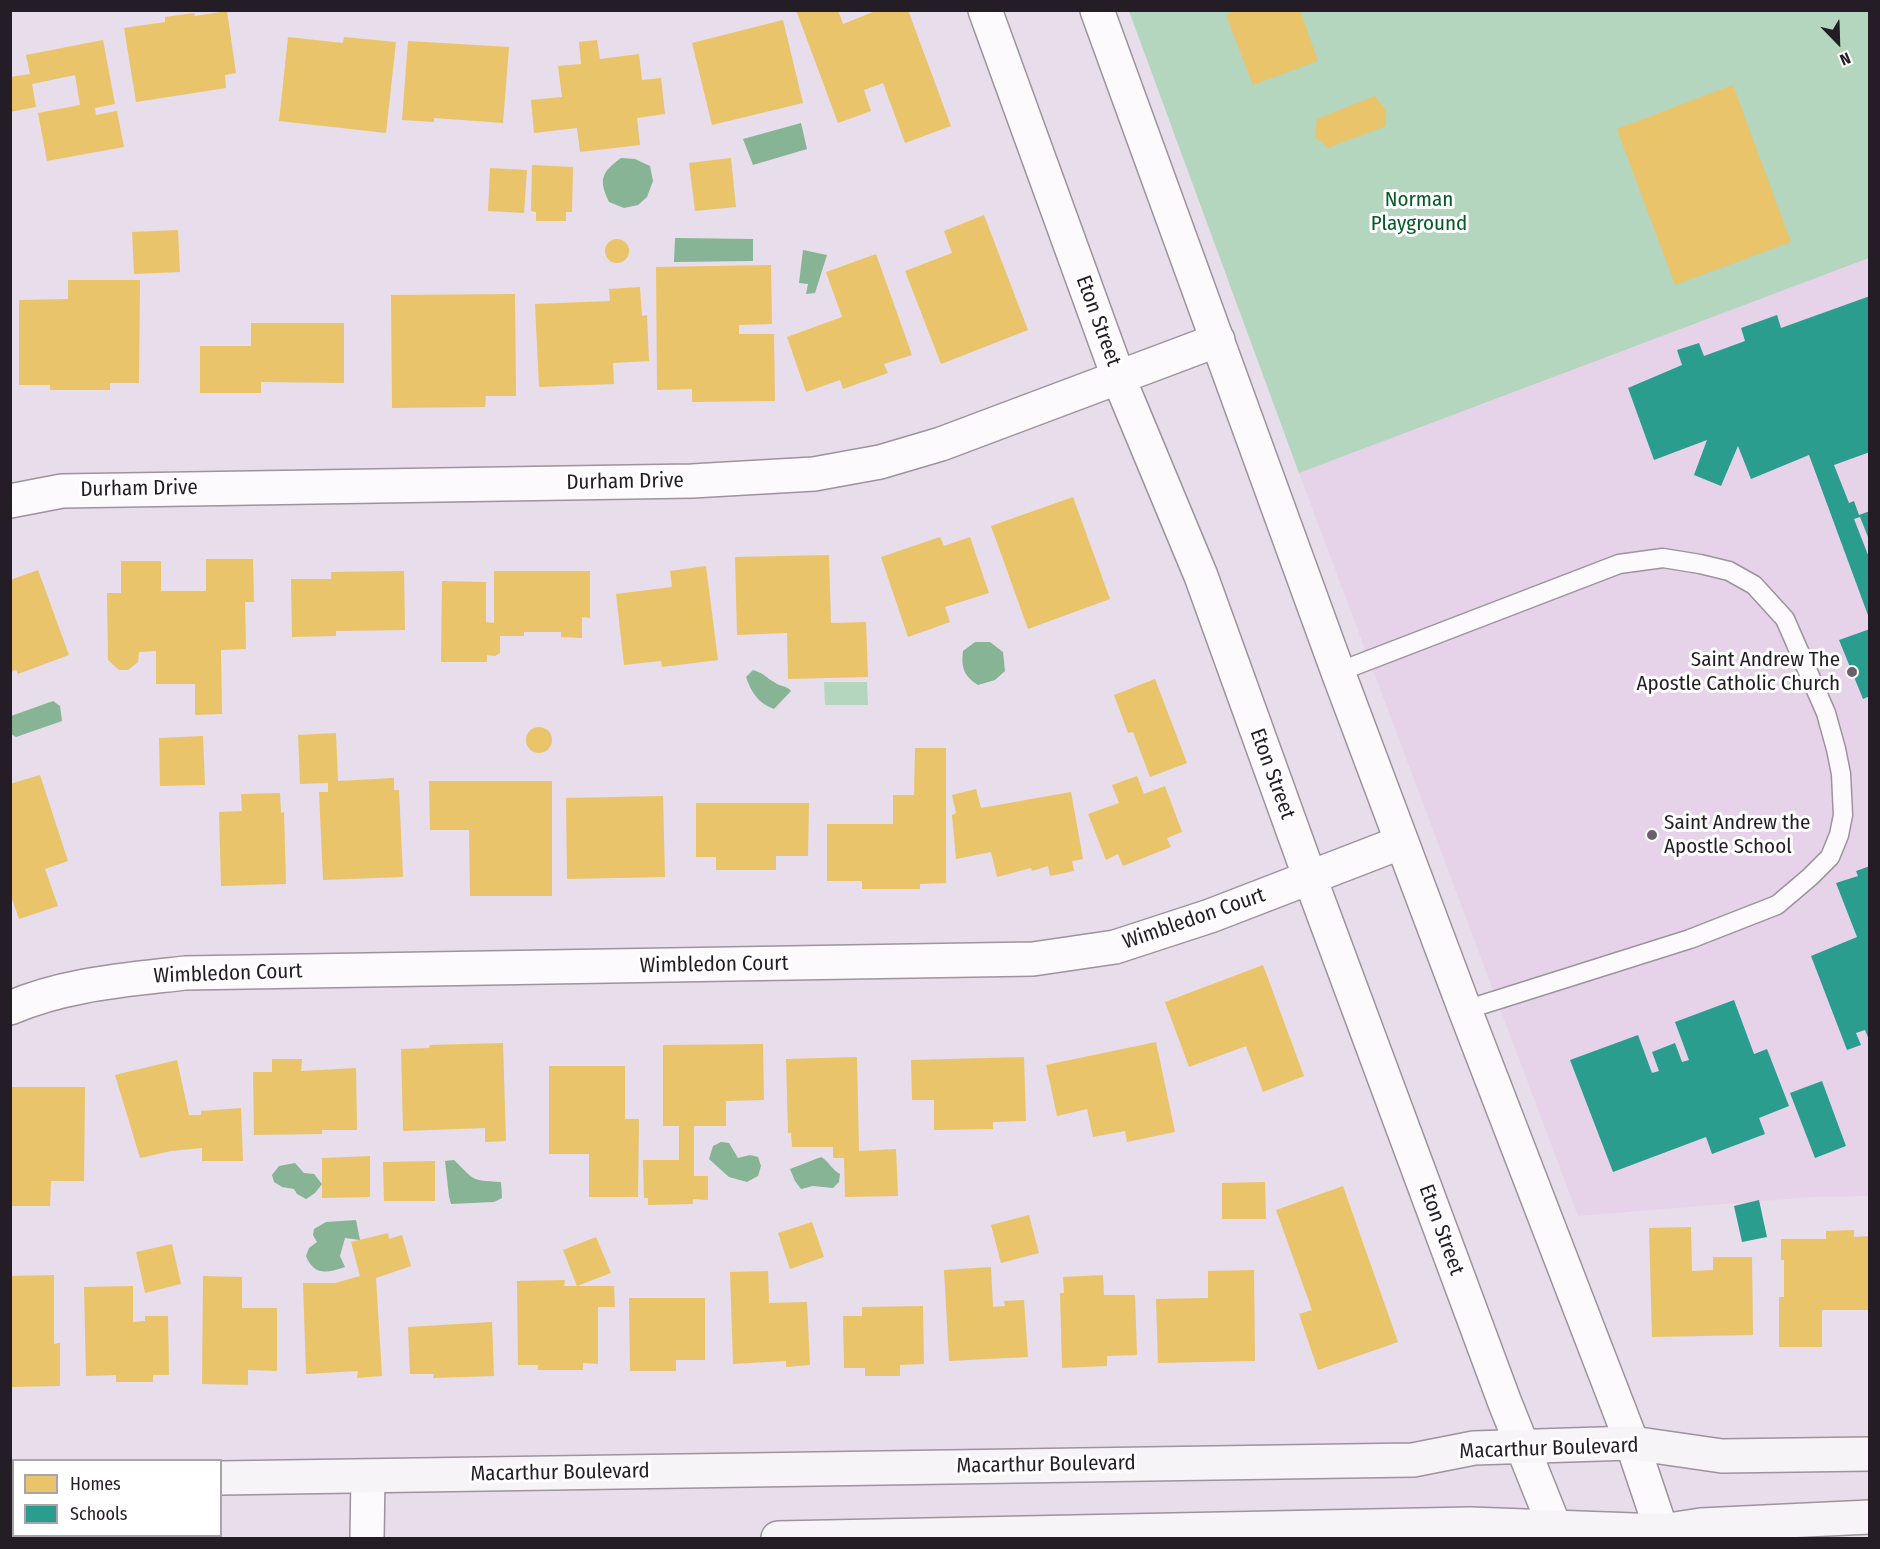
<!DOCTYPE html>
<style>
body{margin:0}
#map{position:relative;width:1880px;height:1549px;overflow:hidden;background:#e8ddea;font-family:"Fira Sans Condensed",sans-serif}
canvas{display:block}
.frame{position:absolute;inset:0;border:12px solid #241d26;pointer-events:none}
.legend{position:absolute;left:12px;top:1459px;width:210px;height:78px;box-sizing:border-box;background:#fff;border:2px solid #a7a5a8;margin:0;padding:8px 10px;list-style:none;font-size:18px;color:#241d26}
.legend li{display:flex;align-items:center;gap:12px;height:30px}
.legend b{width:30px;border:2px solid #a7a5a8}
.north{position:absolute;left:1808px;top:12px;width:60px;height:60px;-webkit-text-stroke:4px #fff;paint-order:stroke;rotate:157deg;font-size:16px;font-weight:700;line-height:24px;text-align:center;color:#241d26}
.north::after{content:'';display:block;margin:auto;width:21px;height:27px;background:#241d26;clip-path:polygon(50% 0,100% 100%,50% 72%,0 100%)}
</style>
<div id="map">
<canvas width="1880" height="1549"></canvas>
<div class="frame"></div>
<ul class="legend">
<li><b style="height:16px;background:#e9c46a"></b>Homes</li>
<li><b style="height:16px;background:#2a9d8f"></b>Schools</li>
</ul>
<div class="north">N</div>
</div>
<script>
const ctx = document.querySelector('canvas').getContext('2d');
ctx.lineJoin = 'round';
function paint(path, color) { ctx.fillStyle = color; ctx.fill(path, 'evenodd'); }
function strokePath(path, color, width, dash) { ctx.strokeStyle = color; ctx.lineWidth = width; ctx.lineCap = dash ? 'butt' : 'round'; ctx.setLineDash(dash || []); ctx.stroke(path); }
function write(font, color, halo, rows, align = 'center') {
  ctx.font = font + ' "Fira Sans Condensed",sans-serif'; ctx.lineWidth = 6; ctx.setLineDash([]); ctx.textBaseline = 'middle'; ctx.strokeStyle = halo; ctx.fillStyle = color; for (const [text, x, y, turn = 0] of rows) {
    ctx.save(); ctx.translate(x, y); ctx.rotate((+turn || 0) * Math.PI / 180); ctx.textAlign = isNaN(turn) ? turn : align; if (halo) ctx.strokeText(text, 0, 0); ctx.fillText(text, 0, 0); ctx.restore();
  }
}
paint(new Path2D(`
 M1869,258V1196L1813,1197L1578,1216L1299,473Z`), '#e6d3ea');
paint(new Path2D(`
 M1129,11H1869V258L1299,473Z
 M824,682H867L868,705H825Z`), '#b4d5be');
paint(new Path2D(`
 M801,123L807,149L753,165L743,139Z
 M621,158L635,159L650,166L653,181L647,197L638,205L624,208L609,202C598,179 602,172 621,158Z
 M675,238L753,239V261L674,262Z
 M803,250L827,255L815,293L806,294L808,284L799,283Z
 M975,642H990L1003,652L1005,671L995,680L978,685C964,676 961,668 963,651Z
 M753,670C765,674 764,676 774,682C780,687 786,685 791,691L774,709C759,704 751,692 746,677Z
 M53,701L60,706L62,721L16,737L11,734V716Z
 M721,1142L729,1143L738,1158L750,1155L758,1157L761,1166L758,1176L747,1182L729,1177L709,1159L713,1146Z
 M821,1157C829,1161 831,1169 840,1174L839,1182L833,1188L813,1186L801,1189L795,1181L790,1169Z
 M454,1160C476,1181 469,1180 501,1182L502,1198L494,1202L451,1204L449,1196L445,1161Z
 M295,1163L304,1173L314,1174L322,1184L315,1193L306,1199L297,1194L294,1189L282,1187L274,1182L272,1175L279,1166Z
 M356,1220L360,1240L345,1238L340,1256L345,1267C327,1273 314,1276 306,1256L309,1248L317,1242L313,1235L314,1229L326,1222Z`), '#87b494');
paint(new Path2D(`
 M796,10H838L843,24L878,10H908L951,126L905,143L883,83L864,90L871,111L838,123Z
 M1237,10H1300L1318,61L1253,85L1226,15Z
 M227,11L236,73L225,75L226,88L136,102L124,28L165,22V17L194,13L195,16Z
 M783,20L803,103L712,125L692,43Z
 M288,37L343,43L344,37L396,42L386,133L279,121Z
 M103,40L115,104L95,108L96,115L117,111L124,147L47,161L38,113L80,105L75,75L32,84L36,107L10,112V77L30,74L26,55Z
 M597,40L600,59L639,54L642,80L661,78L665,114L637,118L640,145L580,152L577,128L534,133L531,100L562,97L558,66L581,64L579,42Z
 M408,41L509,47L503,123L434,118V122L402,120Z
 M1733,85L1791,242L1675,285L1617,129Z
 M1375,96L1386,110V126L1328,148L1315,137L1317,119Z
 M731,158L736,207L695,211L689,163Z
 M532,165L573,167L572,212H566V221H536V212L531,211Z
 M490,168L527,170L524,213L488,211Z
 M984,215L1028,330L941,364L905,271L952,253L944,231Z
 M178,230L180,272L134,274L132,232Z
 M605 251a12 12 0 1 1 24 0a12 12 0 1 1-24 0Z
 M876,254L912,355L884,364L888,373L843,389L840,380L806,392L787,337L842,317L826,272Z
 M771,265L772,324L739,325V334H774L775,401L692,402V389L657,390L656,267Z
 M68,280H140L139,383H110V390H50V385H19V300L68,299Z
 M640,287L642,316L647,315L649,361L613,363L614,384L539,387L535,304L610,301L609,289Z
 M515,294L516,396H486L485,407L392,408L391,295Z
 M251,323H344V383L261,382V393H200V346H251Z
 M1073,497L1110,599L1028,629L991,526Z
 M940,537L944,546L970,537L989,593L945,607L950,622L908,637L881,557Z
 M829,555L831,623L866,622L868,677L788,679L787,633L737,635L735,557Z
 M206,559H253L254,602H245L246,649L221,650L222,714L195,715V684H156V651L139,652L138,662L128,670H119L108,660L107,593H121V561H161V591H206Z
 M706,566L718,660L662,667L661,661L624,665L616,594L672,587L670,571Z
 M38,570L69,655L18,674L16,670L10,672V580Z
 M404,571L405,630L336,631V636L292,637L291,579H331V572Z
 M494,571H590V618L582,617V638L561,637V632H524V636H500V653L495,656L487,655V662H441L442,581L486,582V622L494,623Z
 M1155,679L1187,763L1150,777L1133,732L1128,733L1114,695Z
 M526 740a13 13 0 1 1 26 0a13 13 0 1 1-26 0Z
 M336,733L338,781L394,778V790H399L403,877L323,880L319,792H328V783L300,784L298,735Z
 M203,736L205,785L160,786L159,738Z
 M915,748H946V883L920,884V889H862V881H827V824H893V795H914Z
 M40,775L68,861L45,869L58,906L19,919L10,893V784Z
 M1137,776L1144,794L1165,786L1182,832L1167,838L1171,847L1123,866L1118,854L1106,860L1088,814L1119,803L1112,785Z
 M429,781H552V896H470L469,830H430Z
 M976,789L981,808L1071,792L1083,859L1072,861L1074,871L1050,876L1048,866L1032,871L1031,868L997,877L991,852L956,859L952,815L956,813L952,795Z
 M280,793L281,813L284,812L286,884L221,886L219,812L242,811L241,794Z
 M663,796L665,877L567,879L566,798Z
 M696,803H809L808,856H776V870H716V857H696Z
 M1263,965L1304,1076L1263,1092L1246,1046L1189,1067L1165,1002Z
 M1156,1042L1175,1132L1127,1142L1125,1131L1093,1137L1087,1109L1057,1116L1046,1065Z
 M503,1043L506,1141L485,1142V1128L403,1131L401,1049L429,1048L430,1045Z
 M763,1044L764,1100L726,1101V1126H694V1176H708V1200L693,1199V1204L648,1205V1198H644L643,1160H679V1126H663V1045Z
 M857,1057L859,1151L896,1149L898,1196L845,1197L844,1158H833V1147H792L791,1133H788L786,1059Z
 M1024,1057L1026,1121L993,1122V1129L934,1130V1100H912L911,1060Z
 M272,1059H302L301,1071L356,1068L357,1130H322V1134L254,1135L253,1072H272Z
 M177,1060L189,1115H201V1111L241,1108L243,1161H202V1148L171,1151L140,1158L115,1075Z
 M549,1066H625V1119H639L638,1197H589V1154H549Z
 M10,1087H85L84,1181H51L50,1206H10Z
 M370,1156V1197L322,1198V1158Z
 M435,1161V1201H384L383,1162Z
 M1265,1182L1266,1219H1222V1183Z
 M1343,1186L1398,1342L1318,1370L1299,1314L1312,1310L1276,1210Z
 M1029,1215L1039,1253L1001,1263L991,1225Z
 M812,1222L824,1257L790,1269L778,1233Z
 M1691,1227L1692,1271L1713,1270V1257H1752L1753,1335L1652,1337L1649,1228Z
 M1854,1230V1237L1870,1236V1310H1822V1347H1779V1297H1784V1260H1781V1239H1826V1231Z
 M388,1233L389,1239L402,1235L411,1266L376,1278L382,1376L357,1378L358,1371L306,1374L303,1283H335L360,1276L351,1242Z
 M596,1237L611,1273L577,1286L563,1250Z
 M172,1244L181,1284L145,1293L136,1252Z
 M991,1267L993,1307L1005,1306L1004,1301L1024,1300L1028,1357L949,1361L944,1270Z
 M1254,1270L1255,1361L1158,1363L1156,1299L1208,1298V1271Z
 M768,1271L769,1303L807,1302L810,1365L786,1367V1361L733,1364L730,1272Z
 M54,1275V1344L60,1343V1386L10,1387V1276Z
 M1103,1275L1104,1295H1135L1137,1355L1107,1356V1366L1062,1368L1060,1293H1064L1063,1277Z
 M203,1276L242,1277V1308H277V1371L248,1370V1385L202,1384Z
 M565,1280L564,1286H614L615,1307H598V1364L583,1363V1370H538V1365H518L517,1281Z
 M133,1286V1322L145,1321V1316H168L169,1375H153V1382H116V1375L86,1376L84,1287Z
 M629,1298H705V1360H676V1371H630Z
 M923,1306L924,1364L900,1365V1376H865V1368H844L843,1316H862V1307Z
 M492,1322L494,1376L433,1378L434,1374H410L408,1327Z`), '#e9c46a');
paint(new Path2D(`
 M1870,296V452L1834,465L1849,503L1854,501L1859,515L1870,511V542L1860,517L1854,519L1870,560L1869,618L1809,455L1751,479L1738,446L1721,486L1694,475L1707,440L1654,460L1628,388L1682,365L1677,350L1699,343L1704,356L1745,341L1741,328L1777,315L1781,328Z
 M1870,629V696L1863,699L1839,640Z
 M1870,866V1042L1865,1030L1856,1033L1861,1045L1847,1050L1811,956L1857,937L1836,883L1858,876L1856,871Z
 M1734,1000L1754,1054L1767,1049L1789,1106L1759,1118L1765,1134L1712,1154L1706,1137L1613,1172L1570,1060L1638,1035L1652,1073L1659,1071L1652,1052L1675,1043L1682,1062L1689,1060L1675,1022Z
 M1822,1081L1846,1146L1815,1158L1790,1093Z
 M1759,1200L1767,1237L1742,1242L1734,1206Z`), '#2a9d8f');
const lane = new Path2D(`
 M1338,672L1619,564L1663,558L1700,564L1729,571L1754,585L1785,619L1826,713L1836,749L1841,774L1843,815L1839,835L1830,857L1810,877L1777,905L1690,939L1465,1010`);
const street = new Path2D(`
 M985,10L1119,379L1201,576L1310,878L1505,1403L1559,1538
 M1097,10L1338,672L1465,1010L1632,1443L1664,1538
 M10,501L62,491L692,481L814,474L880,462L941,444L1218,340
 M10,1008C65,984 126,980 185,973L1033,959L1115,947L1210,916L1402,842
 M367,1538L368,1477`);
const secondary = new Path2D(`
 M220,1478L1413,1460L1474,1448L1632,1443L1722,1456L1870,1454
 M10,1479H14
 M778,1538L1470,1524L1662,1531L1701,1525L1870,1517`);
strokePath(lane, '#9c939d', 21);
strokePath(street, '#9c939d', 36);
strokePath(secondary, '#9c939d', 36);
strokePath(lane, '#fcfafc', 18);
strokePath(street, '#fcfafc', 33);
strokePath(secondary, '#f7f4f8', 33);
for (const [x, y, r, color] of [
 [1852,672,6,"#69606b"],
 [1652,835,6,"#69606b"]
]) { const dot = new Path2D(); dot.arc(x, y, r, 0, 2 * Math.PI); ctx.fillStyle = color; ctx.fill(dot); strokePath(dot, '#fff', 2); }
write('21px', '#065929', '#fff', [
 ["Norman",1419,200],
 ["Playground",1419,224]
]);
write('21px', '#241d26', '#fff', [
 ["Eton Street",1098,321,70],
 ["Durham Drive",625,482,-1],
 ["Durham Drive",139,489,-1],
 ["Eton Street",1272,774,70],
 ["Wimbledon Court",1194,919,-19],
 ["Wimbledon Court",714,965,-1],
 ["Wimbledon Court",228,974,-2],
 ["Eton Street",1441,1230,70],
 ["Macarthur Boulevard",1549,1449,-2],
 ["Macarthur Boulevard",1046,1465,-1],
 ["Macarthur Boulevard",560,1473,-1]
]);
write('21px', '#241d26', '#fff', [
 ["Saint Andrew The",1840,660],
 ["Apostle Catholic Church",1840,684],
 ["Saint Andrew the",1664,823,"left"],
 ["Apostle School",1664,847,"left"]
], 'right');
</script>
